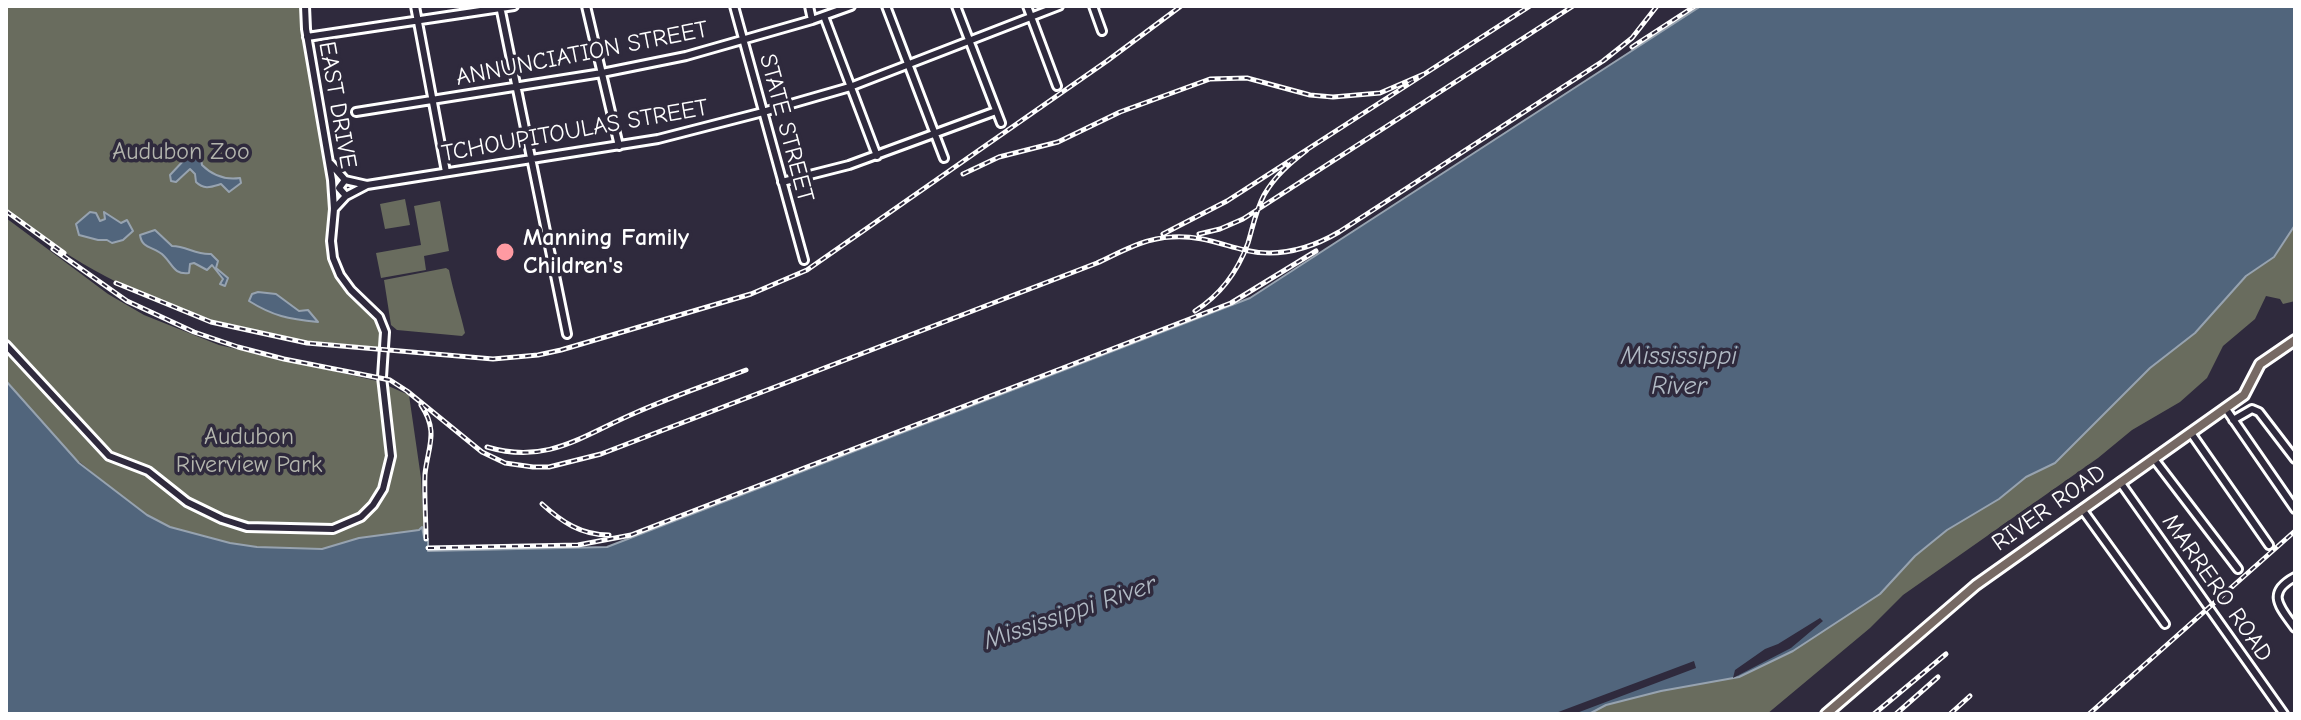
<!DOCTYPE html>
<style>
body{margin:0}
#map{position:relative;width:2301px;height:720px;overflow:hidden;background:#2f2a3d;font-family:"Comic Neue",sans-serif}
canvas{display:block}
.frame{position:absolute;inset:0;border:8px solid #fff;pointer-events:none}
</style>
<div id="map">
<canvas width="2301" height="720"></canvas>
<div class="frame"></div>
</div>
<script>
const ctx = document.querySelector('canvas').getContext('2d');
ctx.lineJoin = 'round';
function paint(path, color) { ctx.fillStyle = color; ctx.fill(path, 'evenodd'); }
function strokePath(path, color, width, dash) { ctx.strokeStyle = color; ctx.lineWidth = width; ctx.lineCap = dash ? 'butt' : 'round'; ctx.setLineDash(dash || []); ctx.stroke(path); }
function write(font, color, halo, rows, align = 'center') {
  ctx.font = font + ' "Comic Neue",sans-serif'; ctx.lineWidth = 7; ctx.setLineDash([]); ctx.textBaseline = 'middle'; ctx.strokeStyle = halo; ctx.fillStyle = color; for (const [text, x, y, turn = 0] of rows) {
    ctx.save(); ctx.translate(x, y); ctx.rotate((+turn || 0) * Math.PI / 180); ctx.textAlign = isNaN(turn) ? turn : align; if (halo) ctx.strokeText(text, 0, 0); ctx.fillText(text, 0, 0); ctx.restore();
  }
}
paint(new Path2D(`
 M6,6H305L333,190L331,241L340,275L379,317L385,332L384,350C236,339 124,303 6,211Z
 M405,199L410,225L385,229L380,204Z
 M440,201L449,251L424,256L426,270L381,278L376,253L421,245L414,206Z
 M2295,217V301L2283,304L2280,299L2266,296L2255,319L2223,346L2207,378L2180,402L2132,430L2098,458L1903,595L1870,628L1767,714H1583Z
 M6,218L108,294L144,315L219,345L377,381L409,395L421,478L424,534L401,545L181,561L115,491L70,454L6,381Z
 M446,268L449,270C453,291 460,311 465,333L462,336L397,330L391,325L384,280Z`), '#696c5e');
const water = new Path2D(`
 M1701,6H2295V225L2274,257L2246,276L2195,333L2150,368L2055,463L2026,477L1999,499L1947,530L1915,556L1880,594L1793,651L1739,677L1661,691L1606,705L1589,714H6V381L79,463L147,515L170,527L230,543L257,547L322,549L359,538L419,530L422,527L424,537L428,539V551L607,547L1250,298Z
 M196,151L201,159L202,165C213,176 226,180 240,178L241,183L229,192L221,184C211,187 204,190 196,182L195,174L190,169L176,182L171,181L170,175L185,159L194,156Z
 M90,212L96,213L100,221L105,219L104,212L121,223L127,220L133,231L123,240L112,243L107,240H98L79,235L76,224Z
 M155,230L172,246C187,246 195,255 211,254L218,261L216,268L228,278L225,286L220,284L223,279L212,265L207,270L194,263L190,264L189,273C174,275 173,265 164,256C155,246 142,250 140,235Z
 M258,292L276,294L299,311L308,310L318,322C288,319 273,316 249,301L252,294Z`);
paint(water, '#51657c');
strokePath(water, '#97a3b0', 2);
paint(new Path2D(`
 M1820,618L1823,621L1791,648L1733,678L1735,670L1765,649L1778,644Z
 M1694,661L1696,668L1574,714H1553Z`), '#2f2a3d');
const minor = new Path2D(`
 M415,6L446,172
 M500,6L567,334
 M586,6L619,146
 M734,6L804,260
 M886,6L944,158
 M956,6L1001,123
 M1027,6L1057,86
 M1093,6L1102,31
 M824,16L877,156
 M812,20L851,6
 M307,37L514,6
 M356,112L602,73L686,56L812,20L809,6
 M331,164L345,180L367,185
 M345,180L339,188L346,196
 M782,182L849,165L996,111
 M334,209L346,196L367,185L658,139L763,112L850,87L1059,6
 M6,345L109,456L148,471L187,502L222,519L247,527L333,529L361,517L373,505L383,489L391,456L382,377L385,332L379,317L351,290L340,275L333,258L331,241L334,209L332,180L306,29L305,6
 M2226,409L2295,509
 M2233,420L2252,409L2259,412L2295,459
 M2191,433L2269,545
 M2154,459L2238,569
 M2120,482L2284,714
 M2082,509L2165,624
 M2295,577C2265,593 2280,607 2295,628`);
const major = new Path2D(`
 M1826,714L1976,585L2244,395L2260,364L2295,340`);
strokePath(minor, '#fff', 12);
strokePath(major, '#fff', 14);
strokePath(minor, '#2f2a3d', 6);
strokePath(major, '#766964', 8);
const rail = new Path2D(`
 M1632,47L1695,6
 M963,174L999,157L1058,142L1120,112L1210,79L1247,78L1310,95L1333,97L1380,93L1424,74
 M6,211L64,253
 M1163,234L1227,201L1530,6
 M1199,234L1220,229L1243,219L1573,6
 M53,249L127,301L194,332L238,347L284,359L390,380L407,391L482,452L505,463L533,467H549L601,454L640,439L1097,263C1121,252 1144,238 1172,237C1198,235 1220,244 1244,250C1278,258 1310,249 1339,232L1603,61L1632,38L1657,6
 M116,283L211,322L307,343L493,359L538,355L561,350L751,294L807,270L1107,61L1181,6
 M1195,311C1220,295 1238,271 1248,243C1253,226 1256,210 1264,195C1275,176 1290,163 1307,150
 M421,405C439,432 428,446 425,474C424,495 426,518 426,539
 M487,447C548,465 583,435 635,413C671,397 709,384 746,370
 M542,504C562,522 581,535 609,535
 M428,548L578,545L631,535L1231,303L1316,251
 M1874,714L1946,654
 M1896,714L1938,677
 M1950,714L1970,696
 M2089,714L2295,531`);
strokePath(rail, '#fff', 5);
strokePath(rail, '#2f2a3d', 2, [6]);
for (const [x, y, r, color] of [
 [505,252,10,"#ff9aa2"]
]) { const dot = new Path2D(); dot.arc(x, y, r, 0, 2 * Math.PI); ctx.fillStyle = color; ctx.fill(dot); strokePath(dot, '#2f2a3d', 3); }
write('24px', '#fff', '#2f2a3d', [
 ["ANNUNCIATION STREET",582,54,-11],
 ["EAST DRIVE",337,105,80],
 ["STATE STREET",786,128,75],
 ["TCHOUPITOULAS STREET",575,131,-10],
 ["RIVER ROAD",2049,508,-35],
 ["MARRERO ROAD",2217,588,55]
]);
write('24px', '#b4b6ae', '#2f2a3d', [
 ["Audubon Zoo",181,152],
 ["Audubon",249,437],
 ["Riverview Park",249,465]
]);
write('bold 24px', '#fff', '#2f2a3d', [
 ["Manning Family",523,238],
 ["Children's",523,266]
], 'left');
write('italic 26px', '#b1bac4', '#2f2a3d', [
 ["Mississippi",1679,357],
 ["River",1679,387],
 ["Mississippi River",1070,613,-19]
]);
</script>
